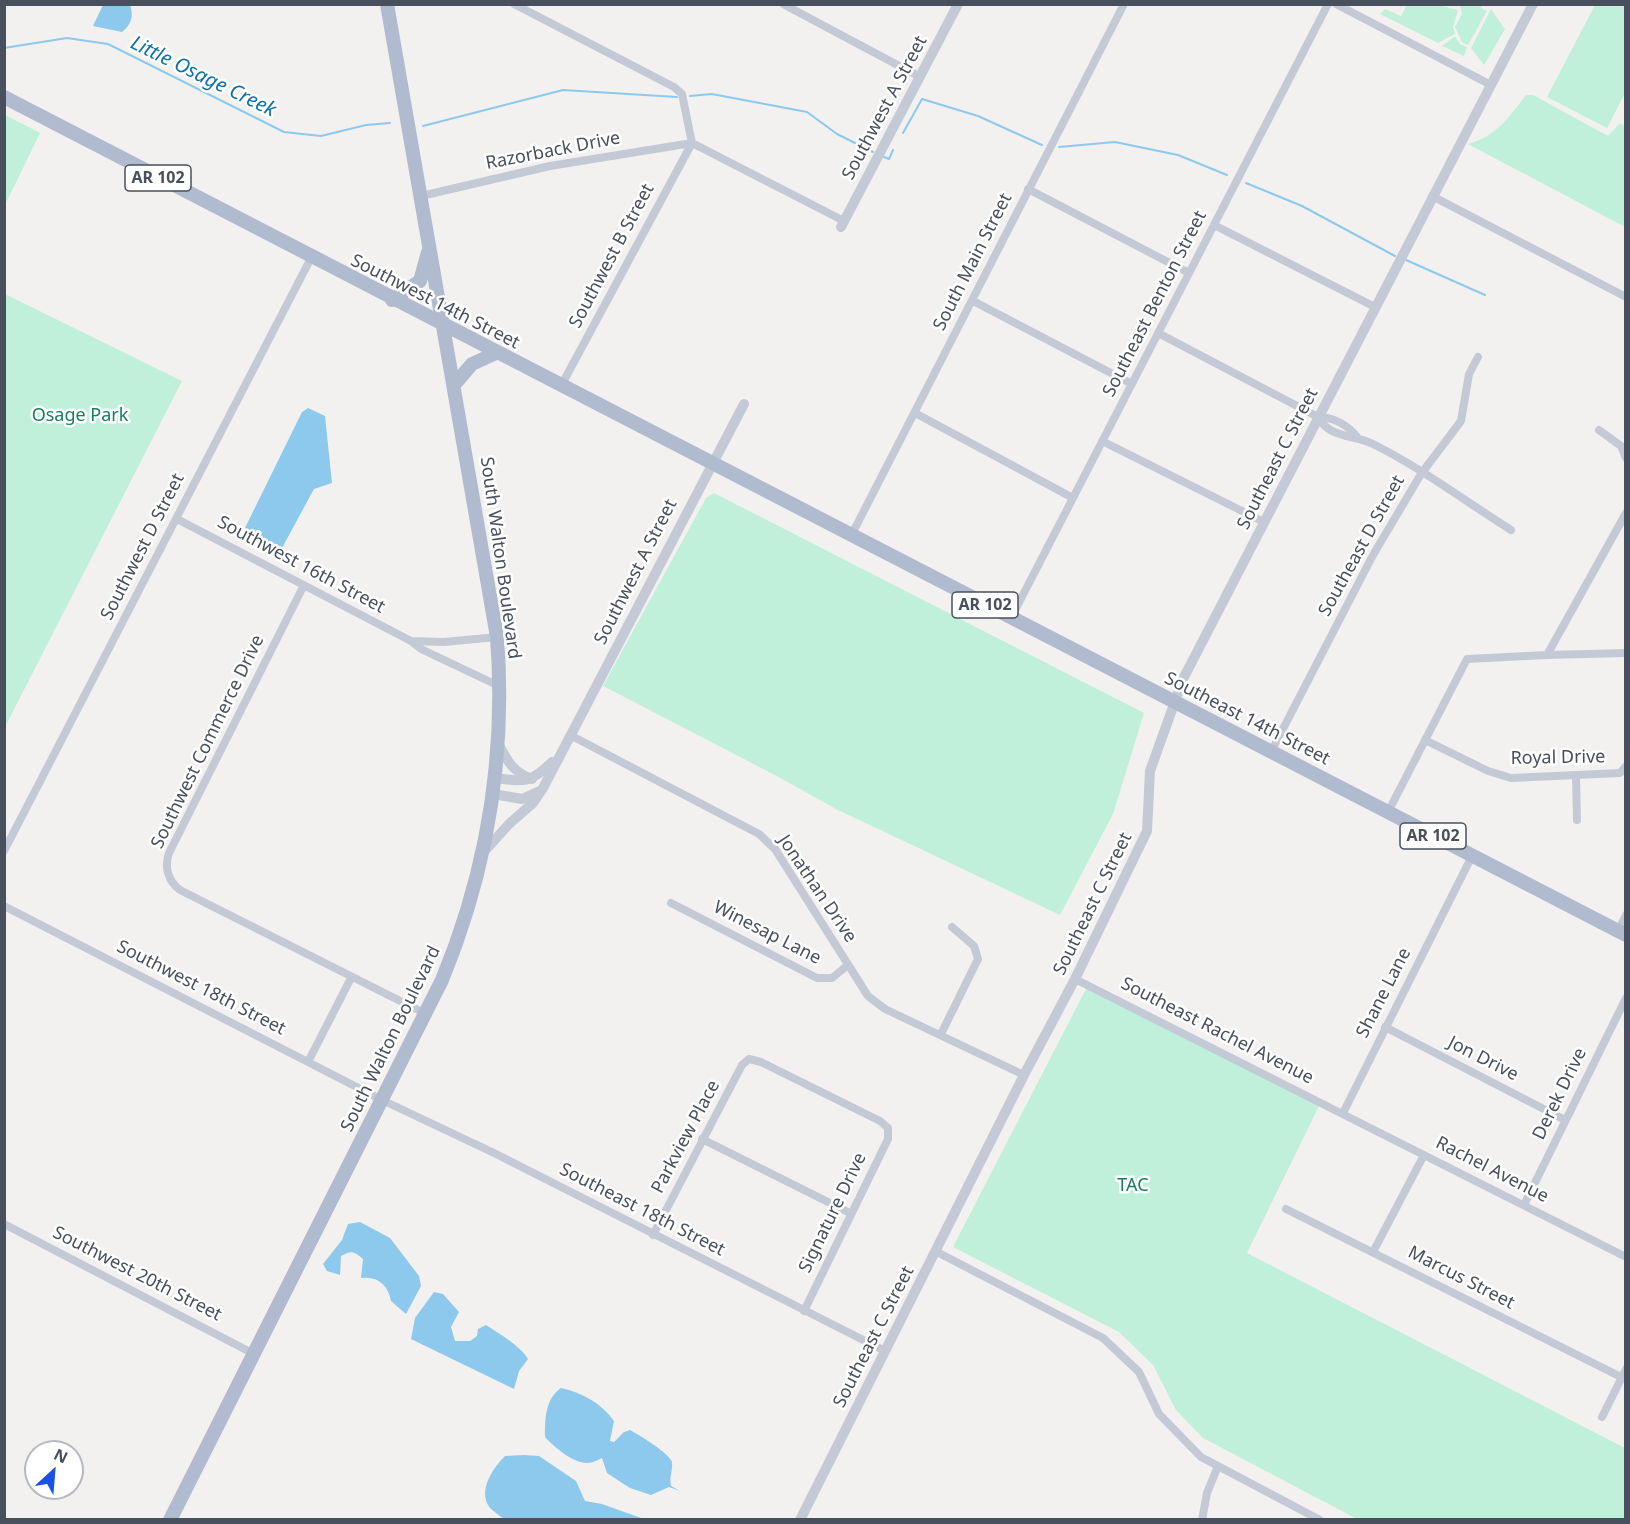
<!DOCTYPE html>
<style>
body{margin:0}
#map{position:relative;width:1630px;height:1524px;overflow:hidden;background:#f3f1f0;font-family:"Noto Sans",sans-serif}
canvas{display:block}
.frame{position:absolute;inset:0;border:6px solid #48505e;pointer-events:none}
.north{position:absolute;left:24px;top:1440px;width:60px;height:60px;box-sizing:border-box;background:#fff;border:2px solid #b6b9bf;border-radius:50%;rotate:26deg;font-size:16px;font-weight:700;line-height:24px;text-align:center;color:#48505e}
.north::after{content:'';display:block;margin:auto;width:21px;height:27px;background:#1a52e3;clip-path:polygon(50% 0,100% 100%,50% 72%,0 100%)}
</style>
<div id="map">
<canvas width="1630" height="1524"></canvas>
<div class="frame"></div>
<div class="north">N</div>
</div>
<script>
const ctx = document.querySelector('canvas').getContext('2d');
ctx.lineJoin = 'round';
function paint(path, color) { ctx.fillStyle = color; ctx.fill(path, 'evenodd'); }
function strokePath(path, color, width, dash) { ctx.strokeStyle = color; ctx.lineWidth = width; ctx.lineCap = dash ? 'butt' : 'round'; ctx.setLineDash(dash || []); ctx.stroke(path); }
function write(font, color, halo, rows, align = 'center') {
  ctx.font = font + ' "Noto Sans",sans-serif'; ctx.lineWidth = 5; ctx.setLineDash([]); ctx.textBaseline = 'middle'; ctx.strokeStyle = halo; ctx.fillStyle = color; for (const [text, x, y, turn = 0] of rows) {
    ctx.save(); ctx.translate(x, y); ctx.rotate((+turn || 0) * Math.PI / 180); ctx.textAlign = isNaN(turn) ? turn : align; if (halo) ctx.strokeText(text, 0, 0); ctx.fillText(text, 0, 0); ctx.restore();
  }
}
paint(new Path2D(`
 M1407,4L1442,6L1458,10L1453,27L1455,34L1438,43L1380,14L1385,9L1401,16Z
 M1460,5H1482L1481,8L1487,11L1468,45L1462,42L1455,27L1462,14Z
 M1595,5H1620L1625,7V93L1607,128L1547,97Z
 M1491,9L1505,29L1484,65L1471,48Z
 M1455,36L1460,44L1467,47L1464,56L1442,46Z
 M1526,95H1533L1608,136L1620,123L1625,126V227L1468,144C1498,135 1507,119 1526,95Z
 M5,115L40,133L5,205Z
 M5,294L182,381L5,727L4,294Z
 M714,493L1144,713L1113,814L1060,915L836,809L773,774L603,686L706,498Z
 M1088,985L1321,1102L1247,1253L1625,1448V1519H1357L1203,1438L1176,1410L1153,1365L1119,1332L953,1247Z`), '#c0efda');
paint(new Path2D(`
 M103,5H130C134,16 131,25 122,32L93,26Z
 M308,408L325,416L332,483L314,489L282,548L274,551L243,532L302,412Z
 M360,1222L390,1238L419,1276L421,1286L406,1314L391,1301C388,1285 378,1276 361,1278L363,1259C354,1251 351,1250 341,1256L340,1275L327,1271L323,1264L342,1240L348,1224Z
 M434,1292L443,1294L459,1312L451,1327L455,1341H470L477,1336L478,1329L486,1325C498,1333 522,1347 528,1359L519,1371L514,1389L411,1339L415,1318Z
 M561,1388C583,1393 601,1403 614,1421L610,1441L614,1442L624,1432L630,1430C639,1435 669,1453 672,1462C673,1470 669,1477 671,1486L680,1491L669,1487L651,1495L630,1488L607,1473L602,1458C598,1460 592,1463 587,1463C573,1463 554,1447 545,1437C545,1419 545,1399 561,1388Z
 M524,1455L539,1456L576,1481L585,1501L602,1504L644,1519H504C499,1515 489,1509 487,1503C480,1487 494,1467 505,1456Z`), '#8dc9ec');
strokePath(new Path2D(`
 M4,48L67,38L108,44L284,132L321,136L366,125L390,123
 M690,96L712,94L807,112L837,134L873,152
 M423,126L563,90L677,97
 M903,133L922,99L978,116L1042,145
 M1059,147L1115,142L1178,155L1227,175
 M884,157L889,159L893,150
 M1246,183L1302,206L1395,256
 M1406,260L1485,295`), '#8dc9ec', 2);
strokePath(new Path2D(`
 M514,4L674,87L682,94L692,143L844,221
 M783,4L920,77
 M1336,4L1491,85
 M1028,189L1189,273
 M421,196L550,166L692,143
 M1432,196L1626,297
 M1214,225L1375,307
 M973,301L1132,384
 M1158,333L1318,417C1333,417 1348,425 1357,437
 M561,386L692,143
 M915,413L1073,498
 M1318,417C1330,439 1353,434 1373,444C1418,466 1468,503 1511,530
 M1599,430L1621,446L1626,458
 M1102,441L1264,522
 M177,519L411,641L421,649L499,686
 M851,536L1124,4
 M304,585L169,853C164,867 168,881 180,890L426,1014
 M1011,618L1328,4
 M411,641L444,642L497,637
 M1547,655L1626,653
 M570,735L759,834L775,849L868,996L885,1009L1024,1075
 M1425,740L1488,771L1511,778L1620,773L1626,766
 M1271,752L1373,555L1421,474L1461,421L1469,374L1478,357
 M1576,777L1577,820
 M1388,812L1467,659L1547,655L1626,513
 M4,851L311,258
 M671,903L817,978H832L848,965
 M4,906L382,1100L494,1153L885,1351
 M1618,931L1626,915
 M1075,979L1626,1257
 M1385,1027L1565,1120
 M941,1034L978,959L974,946L952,927
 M308,1062L351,978
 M1343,1113L1472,856
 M702,1139L850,1213
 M1524,1205L1626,998
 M1286,1209L1621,1377
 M4,1224L254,1354
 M653,1235L742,1065L749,1059L761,1062L880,1121L888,1128V1139L804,1311
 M935,1251L1103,1338L1139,1372L1159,1414L1201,1457L1320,1520
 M1373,1252L1424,1155
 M1602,1417L1626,1369
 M1202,1520L1207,1493L1218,1466`), '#c4cad5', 8);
strokePath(new Path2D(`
 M841,227L958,4
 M498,743C507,761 513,772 532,779
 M495,778C525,782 531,783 552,762
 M493,794L522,799L542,790L744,404
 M482,854L509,824L533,803L541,791
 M800,1520L1024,1075L1075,979L1147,831L1150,771L1183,679L1533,4`), '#c4cad5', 10);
strokePath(new Path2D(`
 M4,97L1626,935
 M392,300L420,281L428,252
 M454,385L472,364L496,353
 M170,1520L442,980C487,871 506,754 497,637L387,4`), '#b0bbcf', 14);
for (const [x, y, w] of [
 [158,178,66],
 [985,605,66],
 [1433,836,66]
]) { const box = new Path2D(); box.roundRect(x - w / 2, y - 13, w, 26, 4.5); ctx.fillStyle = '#fff'; ctx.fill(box); strokePath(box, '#48505e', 1.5); }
write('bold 16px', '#48505e', null, [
 ["AR 102",158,178],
 ["AR 102",985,605],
 ["AR 102",1433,836]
]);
write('18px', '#48505e', '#fff', [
 ["Southwest A Street",885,108,-62],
 ["Razorback Drive",553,151,-11],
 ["Southwest B Street",612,256,-62],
 ["South Main Street",973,262,-63],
 ["Southwest 14th Street",435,302,27],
 ["Southeast Benton Street",1155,304,-63],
 ["Southeast C Street",1278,459,-63],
 ["Southeast D Street",1362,546,-61],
 ["Southwest D Street",143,547,-63],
 ["South Walton Boulevard",500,558,82],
 ["Southwest 16th Street",301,565,28],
 ["Southwest A Street",636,572,-63],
 ["Southeast 14th Street",1247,719,27],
 ["Southwest Commerce Drive",208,742,-64],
 ["Royal Drive",1558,758,-1],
 ["Jonathan Drive",817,889,56],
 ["Southeast C Street",1093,904,-64],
 ["Winesap Lane",767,933,27],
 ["Southwest 18th Street",201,988,27],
 ["Shane Lane",1384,993,-63],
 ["Southeast Rachel Avenue",1217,1031,27],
 ["South Walton Boulevard",391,1039,-64],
 ["Jon Drive",1483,1059,27],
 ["Derek Drive",1560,1094,-64],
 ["Parkview Place",686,1137,-62],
 ["Rachel Avenue",1492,1170,27],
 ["Southeast 18th Street",642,1210,27],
 ["Signature Drive",833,1213,-64],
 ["Southwest 20th Street",137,1274,27],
 ["Marcus Street",1461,1278,27],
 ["Southeast C Street",874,1337,-63]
]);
write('18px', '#18805c', '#fff', [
 ["Osage Park",80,416],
 ["TAC",1133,1186]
]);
write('italic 20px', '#0d72ac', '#fff', [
 ["Little Osage Creek",203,77,26]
]);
</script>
